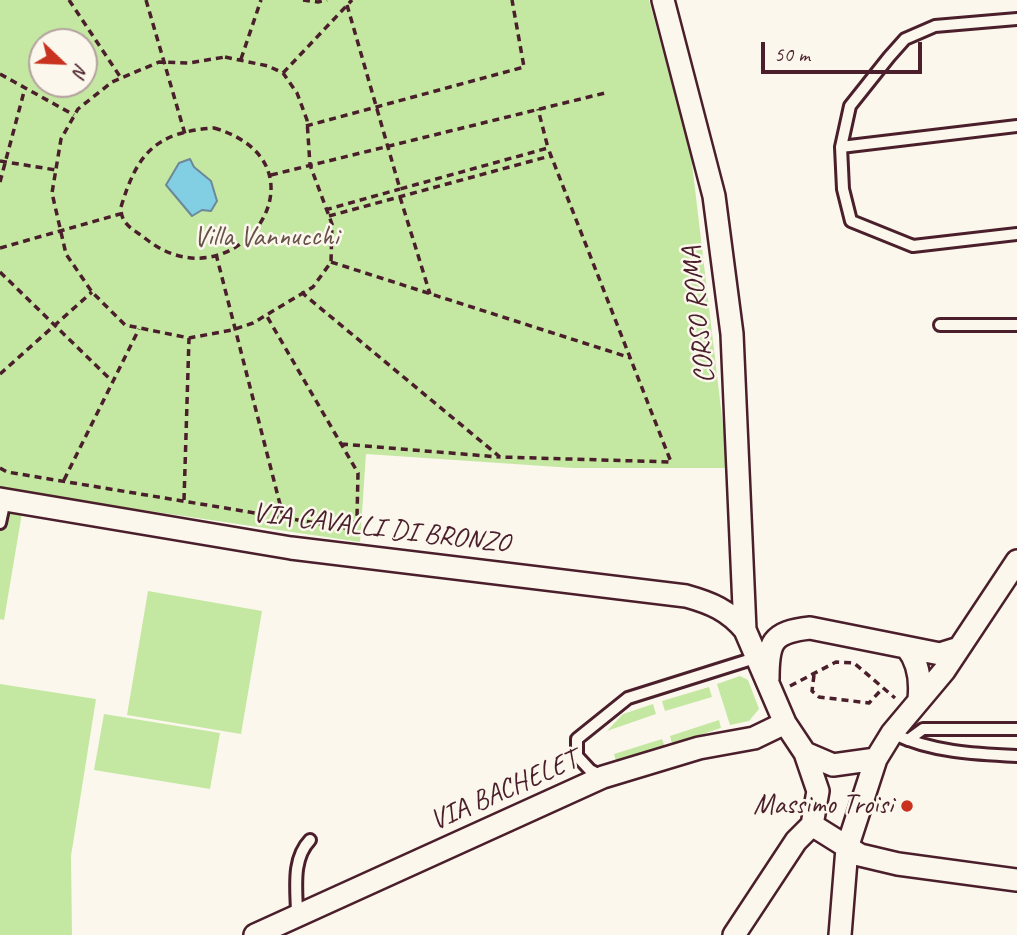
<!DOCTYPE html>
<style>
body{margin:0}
#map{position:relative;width:1017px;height:935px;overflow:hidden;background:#fbf7ec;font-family:Caveat,sans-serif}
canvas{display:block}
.north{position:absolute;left:28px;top:28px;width:70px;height:70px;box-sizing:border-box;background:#fbf7ec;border:2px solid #b4a19f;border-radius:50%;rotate:113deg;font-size:19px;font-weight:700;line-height:28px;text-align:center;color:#4a1f2b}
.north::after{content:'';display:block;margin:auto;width:24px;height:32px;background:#c8321e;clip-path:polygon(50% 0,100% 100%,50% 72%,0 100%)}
.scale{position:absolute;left:761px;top:42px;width:161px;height:32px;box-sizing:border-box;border:4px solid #4a1f2b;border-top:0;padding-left:9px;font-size:21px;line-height:24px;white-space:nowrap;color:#4a1f2b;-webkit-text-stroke:5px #fbf7ec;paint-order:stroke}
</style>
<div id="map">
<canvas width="1017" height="935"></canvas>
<div class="north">N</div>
<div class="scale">50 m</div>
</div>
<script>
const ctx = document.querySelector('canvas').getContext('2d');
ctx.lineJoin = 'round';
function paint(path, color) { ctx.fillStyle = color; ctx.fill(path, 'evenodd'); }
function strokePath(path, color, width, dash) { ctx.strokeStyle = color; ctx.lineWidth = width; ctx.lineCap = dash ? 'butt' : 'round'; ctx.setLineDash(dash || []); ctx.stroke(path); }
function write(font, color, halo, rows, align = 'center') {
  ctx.font = font + ' Caveat,sans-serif'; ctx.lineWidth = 5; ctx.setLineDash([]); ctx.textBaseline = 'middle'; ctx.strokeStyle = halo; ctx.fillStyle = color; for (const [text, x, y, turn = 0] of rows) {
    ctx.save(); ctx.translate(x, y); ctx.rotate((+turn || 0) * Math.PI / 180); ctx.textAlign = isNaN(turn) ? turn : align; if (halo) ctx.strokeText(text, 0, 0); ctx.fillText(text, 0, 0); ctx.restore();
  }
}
paint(new Path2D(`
 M0,0H649L691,155L728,468H573L366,454L360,542L0,489ZM42,42H84V84H42Z
 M0,509L22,513L4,620L0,619Z
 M148,591L262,611L241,734L127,715Z
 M740,676L748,680L759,709L749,721L730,725L717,684Z
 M0,684L96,699L71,856L72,935H0Z
 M709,687L712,697L665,711L662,701Z
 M653,704L656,714L607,731L623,714Z
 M104,714L220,733L210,789L94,770Z
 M719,720L721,728L672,744L670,736Z
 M662,739L665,747L616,761L614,754Z`), '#c4e8a2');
const water = new Path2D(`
 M190,159L194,167L211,181L217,201L211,211L202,210L192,216L166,185L179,163Z`);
paint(water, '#82cee2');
strokePath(water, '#6c8899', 2);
const lane = new Path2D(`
 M1017,19L935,26L905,39L889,57L850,106L841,147L843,189L851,221L913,246L1017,234
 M841,147L1017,126
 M940,325H1017
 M0,523L5,500
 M892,733C931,752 974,754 1017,756
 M908,740L923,729H1017
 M603,777L590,770L577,756V739L628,698L755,658
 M297,916C297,890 291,860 310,840`);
const street = new Path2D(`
 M663,0L714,196L732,334L745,630
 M0,499L291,548L686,596C711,603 728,610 745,630L785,723L805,753L818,791L812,825
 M907,648C919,663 921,680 919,699
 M768,679C768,643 771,632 810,628L940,654L956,649
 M805,753L833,765L876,759
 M812,825L860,855L898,864L1017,880
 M255,935L603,777L699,748L754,738L785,723
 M734,935L796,841L812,825
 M840,935L847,848L876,759L892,733L944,671L1017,561`);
strokePath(lane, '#4a1f2b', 16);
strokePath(street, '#4a1f2b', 26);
strokePath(new Path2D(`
 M69,0L121,78
 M146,0L185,134
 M303,0L318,2L327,0
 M347,5L400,189L548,148L538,109
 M225,57L268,66L283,73L297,93L307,120L310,165L332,224L331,262L313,287L253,323L232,330L189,338L125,325L92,292L66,254L52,193L61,139L78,109L112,82L159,62L189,63Z
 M241,59L261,0
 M283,73L352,0
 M0,74L74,115
 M306,126L524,67L512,0
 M214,128C337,164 236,310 146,239C135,230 120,225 121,207C137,154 155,132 214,128Z
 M0,161L56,170
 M271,175L609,92
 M0,182L25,88
 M400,197L430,294
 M325,210L400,189
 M329,216L550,156
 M0,248L120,214
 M216,254L283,516
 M331,262L631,358
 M0,272L113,382
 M301,292L500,457L671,462L548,148
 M0,374L92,292
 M341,444L499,457
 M0,468L7,472L352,529L357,517L358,473L265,313
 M64,480L139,329
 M184,500L189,338
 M814,675L812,691L819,697L869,703L882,689
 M790,686L836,662L854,663L895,698`), '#4a1f2b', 3.5, [7, 5]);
strokePath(lane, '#fbf7ec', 10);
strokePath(street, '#fbf7ec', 21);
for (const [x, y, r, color] of [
 [907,806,7,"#c8321e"]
]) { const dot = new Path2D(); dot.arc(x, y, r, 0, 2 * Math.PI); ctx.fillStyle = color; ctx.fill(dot); strokePath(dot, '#fbf7ec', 2.5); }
write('28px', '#685149', '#fbf7ec', [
 ["Villa Vannucchi",266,238]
]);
write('28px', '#4a1f2b', '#fbf7ec', [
 ["CORSO ROMA",699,315,-96],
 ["VIA CAVALLI DI BRONZO",381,529,7],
 ["VIA BACHELET",504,791,-24]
]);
write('28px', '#4a1f2b', '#fbf7ec', [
 ["Massimo Troisi",893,806]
], 'right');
</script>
